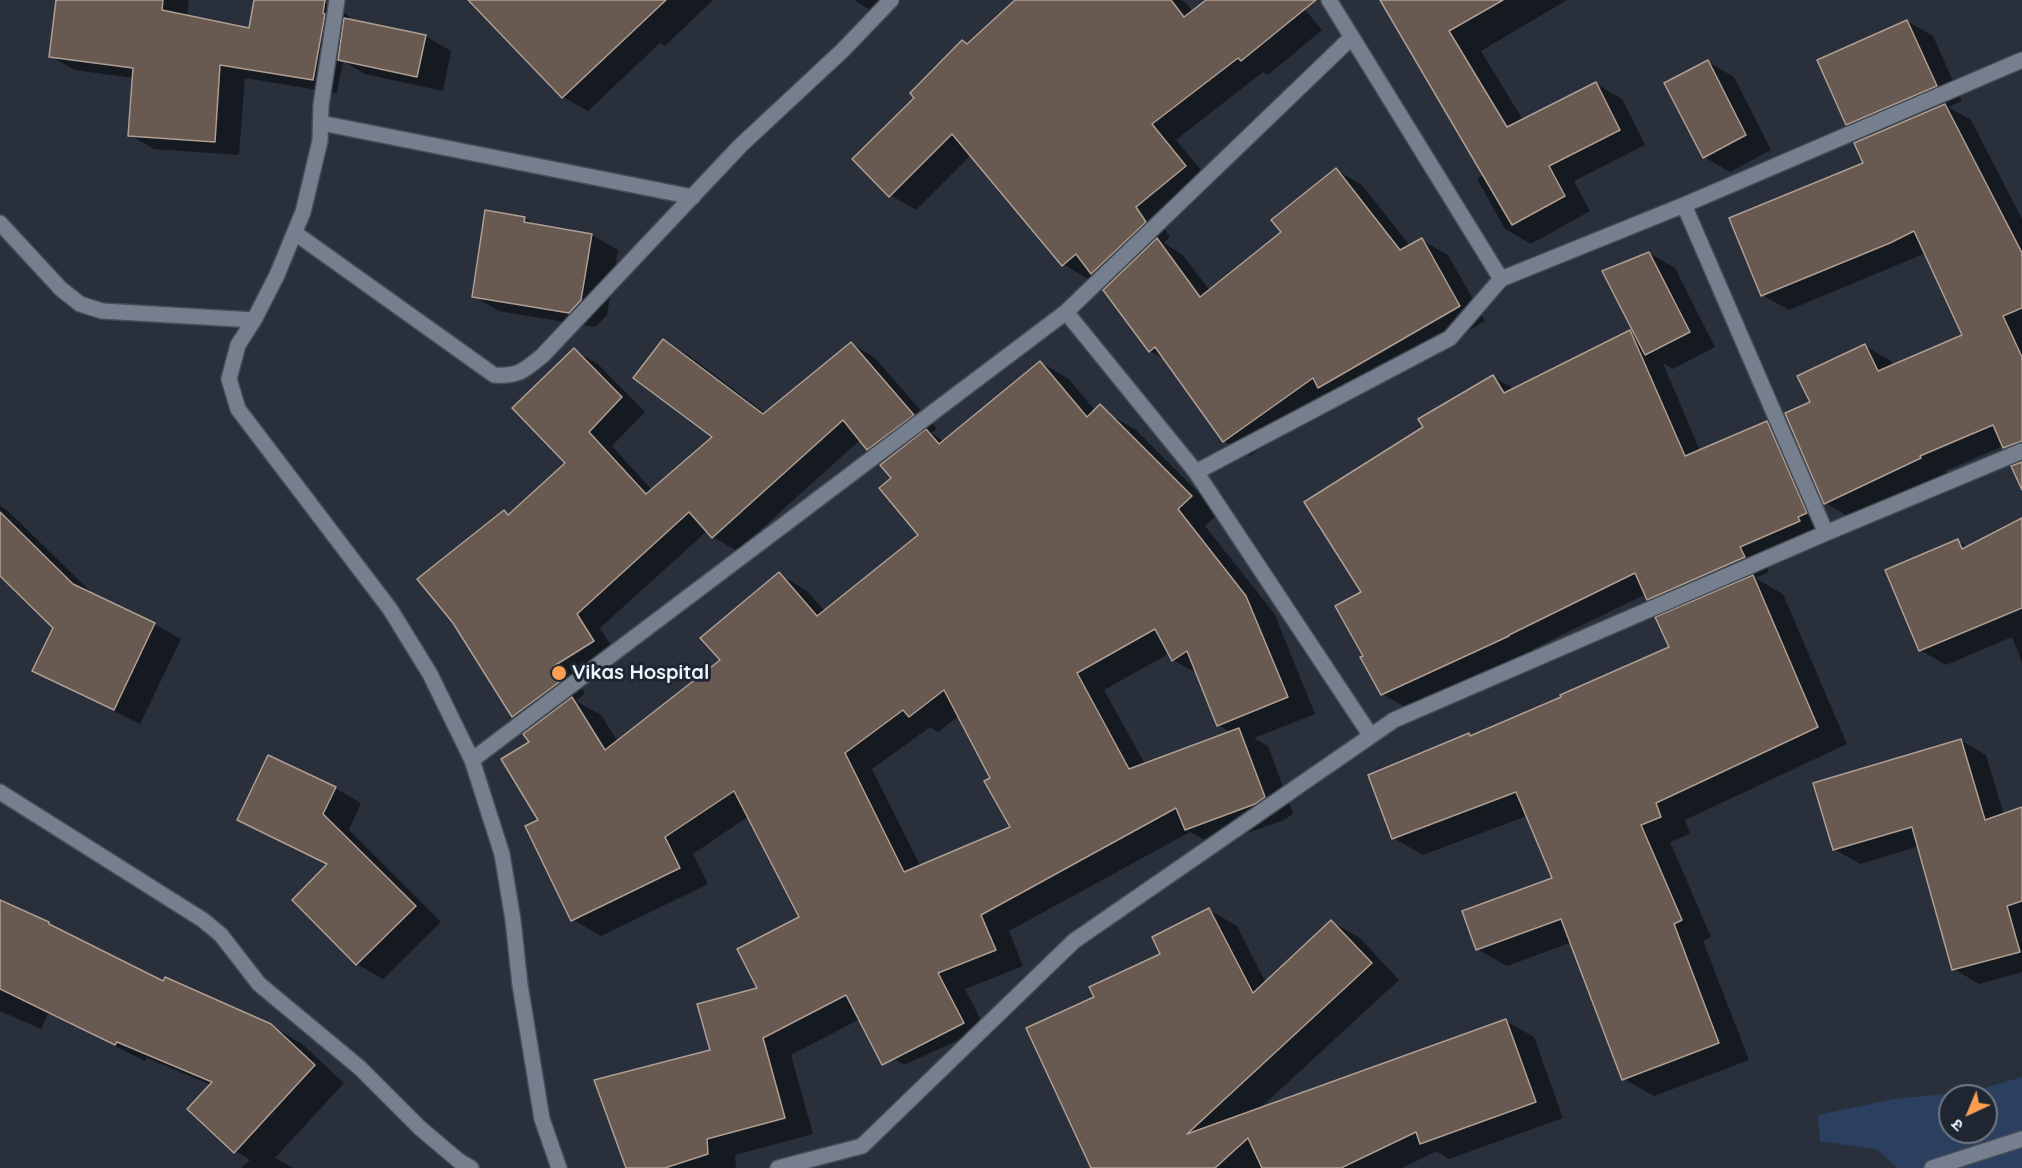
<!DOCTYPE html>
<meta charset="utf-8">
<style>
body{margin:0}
#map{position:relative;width:2022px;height:1168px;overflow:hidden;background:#29303c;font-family:Quicksand,"Noto Sans Devanagari",sans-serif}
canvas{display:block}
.north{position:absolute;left:1938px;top:1084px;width:60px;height:60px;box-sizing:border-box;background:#1f2632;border:2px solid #727983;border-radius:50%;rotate:224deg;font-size:16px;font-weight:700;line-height:24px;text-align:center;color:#eff5fd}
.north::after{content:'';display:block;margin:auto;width:21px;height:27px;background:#fb9e51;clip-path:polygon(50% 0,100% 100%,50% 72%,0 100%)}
</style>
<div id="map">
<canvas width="2022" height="1168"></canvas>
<div class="north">उ</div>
</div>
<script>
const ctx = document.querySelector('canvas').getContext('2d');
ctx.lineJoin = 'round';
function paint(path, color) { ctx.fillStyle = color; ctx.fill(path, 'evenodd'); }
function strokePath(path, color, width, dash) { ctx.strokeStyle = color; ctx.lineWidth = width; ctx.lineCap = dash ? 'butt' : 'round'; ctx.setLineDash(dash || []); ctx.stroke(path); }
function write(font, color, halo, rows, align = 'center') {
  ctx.font = font + ' Quicksand,sans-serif'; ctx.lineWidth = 6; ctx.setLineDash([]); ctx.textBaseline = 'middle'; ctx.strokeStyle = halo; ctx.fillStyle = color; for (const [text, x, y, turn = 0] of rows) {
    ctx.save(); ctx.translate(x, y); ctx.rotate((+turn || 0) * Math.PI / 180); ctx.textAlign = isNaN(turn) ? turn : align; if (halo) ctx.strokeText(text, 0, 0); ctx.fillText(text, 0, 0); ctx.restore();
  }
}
paint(new Path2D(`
 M2022,1077V1168H1897L1878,1150L1820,1141L1818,1115L1894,1099L1974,1091ZM1950,1096H1986V1132H1950Z`), '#2b3f5e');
paint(new Path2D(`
 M57,0H189L187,17L251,30L255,0H312L324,2L349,16L348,20L425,36L451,51L443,91L365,74L343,61L337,93L245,78L239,155L154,149L130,135L134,78L75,70L50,56Z
 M466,0H713L665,46L660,43L588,111L563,97L490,22L484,18Z
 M854,0H883L872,11Z
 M1018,0H1181L1186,3L1193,12L1208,0H1297L1322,30L1268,75L1263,72L1176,140L1210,181L1160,223L1170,237L1164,243L1183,255L1210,291L1283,233L1336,170L1362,185L1410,246L1422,240L1448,255L1485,321L1345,402L1335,396L1250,456L1224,441L1166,360L1150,351L1112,284L1094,274L1088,279L1063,264L972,154L916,210L890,195L968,45Z
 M1380,0H1567L1481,51L1523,120L1596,84L1622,99L1645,145L1574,181L1590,211L1531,244L1505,229L1477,179L1503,158Z
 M1907,21L1933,36L1962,101L1948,107L1971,120L2022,219V450L2010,443L1945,471L1946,473L1851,518L1825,503L1812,403L1865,346L1891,361L1893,366L1964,336L1926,253L1789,310L1762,295L1865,164L1870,137L1847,124Z
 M1708,62L1734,77L1771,150L1730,172L1704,157Z
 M525,218L537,226L592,235L618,250L607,315L595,327L499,311L473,296Z
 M1649,253L1675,268L1715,347L1673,369L1663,363L1700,451L1767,422L1792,437L1831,527L1765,561L1769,572L1755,578L1783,594L1847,744L1685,820L1690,834L1670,842L1711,937L1703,941L1749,1060L1654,1096L1624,1079L1572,942L1507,966L1477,949L1554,879L1527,816L1423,855L1393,838L1469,734L1472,736L1671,648L1672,612L1648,599L1646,594L1533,649V651L1407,708L1382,694L1365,657L1363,592L1425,428L1493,377L1515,389L1630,332L1637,336Z
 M664,341L688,355L766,414L852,344L875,358L937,429L931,433L945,442L1040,362L1069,379L1097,413H1107L1136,430L1219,513L1205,526L1274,613L1315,714L1254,738L1268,746L1293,814L1284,820L1214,845L1190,832L1009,931L1023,966L965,989L985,1028L904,1065L875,1048L860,1019L791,1055L813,1134L735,1155L736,1168H628L712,1051L760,989L801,918L749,816L693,854L708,884L601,936L572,919L541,821L531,743L534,728L514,716L454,622L504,512L510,515L567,463L574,350L598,364L645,412L612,446L652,490L714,437ZM861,439L868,448L888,460L893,478L920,536L825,611L807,591L779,574L722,661L618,742L601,715L576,701L585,694L577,680L617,655L600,628L707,531L713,537L737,551ZM1170,653L1173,660L1198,674L1218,725L1231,732L1145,764L1104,690ZM959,716L992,778L1012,828L921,867L872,769L930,727L938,732Z
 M0,506L8,511L94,595L155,624L181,639L140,724L60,685L34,671L55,627L0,574Z
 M2022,519V662L2012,637L1946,665L1920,650L1957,541L1969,547Z
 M1960,740L1986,755L2004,815L2022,809V972L1979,984L1954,969L1919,846L1860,864L1834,849Z
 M269,757L335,788L361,803L349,830L441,922L383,979L357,964L328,865L239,819Z
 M0,902L49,923L79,941L164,983L271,1026L302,1044L344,1083L275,1158L293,1168H241L250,1160L235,1151L211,1085L147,1058L145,1061L48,1013L41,1029L0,1011Z
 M1209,910L1237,926L1266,983L1332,922L1360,938L1399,980L1258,1110L1506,1021L1534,1037L1563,1118L1449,1159L1437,1151L1402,1168H1264L1263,1166L1261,1168H1093L1096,998L1162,954Z`), '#0007');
const building = new Path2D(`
 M56,0H163L162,10L249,28L254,0H325L323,13L325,14L313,80L220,65L215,142L128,136L133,68L49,57Z
 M468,0H666L562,98Z
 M1015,0H1171L1184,17L1206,0H1316L1241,61L1238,58L1152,124L1186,166L1136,207L1146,222L1091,274L1076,254L1062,266L952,134L889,197L852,159L914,98L910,93L962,40L967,44Z
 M1380,0H1503L1449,31L1507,127L1596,82L1620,130L1549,166L1565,196L1512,225Z
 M344,18L426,35L417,77L338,60Z
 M1907,20L1937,86L1846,125L1817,60Z
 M1708,60L1746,135L1703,158L1664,83Z
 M1945,104L2022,253V308L2003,316L2022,357V441L2003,448L1993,425L1920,456L1921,458L1824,504L1785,413L1810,402L1797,376L1865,344L1878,371L1962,335L1914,231L1890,243L1761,296L1729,218L1863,163L1854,143Z
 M1336,168L1400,250L1422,238L1460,306L1318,388L1313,378L1223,442L1155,347L1149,352L1103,290L1157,238L1200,297L1281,232L1271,220Z
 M485,210L525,217L524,222L592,234L581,300L569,313L472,297Z
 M1649,252L1690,332L1645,355L1602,271Z
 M1630,330L1685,456L1767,421L1807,513L1798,517L1800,521L1740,547L1745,557L1647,600L1635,573L1509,635V636L1381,695L1360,657L1363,656L1335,606L1361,592L1304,502L1423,427L1418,419L1493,375L1504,393Z
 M663,339L763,414L851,342L914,415L867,450L843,420L712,538L689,512L577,614L594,641L554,666L562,680L512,717L453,623L417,579L504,510L508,515L565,463L512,408L574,348L622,397L589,432L646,494L712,437L633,378Z
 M1040,361L1087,417L1100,404L1192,496L1178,509L1246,596L1288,697L1217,726L1187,651L1172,661L1155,629L1077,673L1129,769L1239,728L1265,797L1255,804L1185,830L1176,808L981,915L996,950L938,973L964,1023L882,1065L846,995L763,1038L785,1118L707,1139L708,1154L665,1168H626L594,1080L710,1050L697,1004L757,988L737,949L799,917L734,791L665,837L680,868L571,921L525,826L538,820L501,759L529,742L523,734L572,697L605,750L720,660L700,638L779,572L817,616L918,535L879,488L891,478L880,465L926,429L939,444ZM944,690L990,778L984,781L1010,827L904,872L845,753L903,710L909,717Z
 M2022,462V490L2011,466Z
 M0,512L73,584L155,623L114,710L32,671L53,628L0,576Z
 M2022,518V608L1919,651L1885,570L1958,539L1962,549Z
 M1753,575L1818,727L1656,803L1661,817L1641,825L1682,920L1674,924L1719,1043L1622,1080L1561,919L1476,950L1462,911L1552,878L1516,792L1392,839L1368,775L1469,733L1470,736L1561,697L1560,695L1669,647L1655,617Z
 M1961,739L1985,820L2022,807V901L2007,906L2020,952L1952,970L1912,827L1833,850L1813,783Z
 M268,755L336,787L323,814L416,906L356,965L292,900L327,864L237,820Z
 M0,900L49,922V924L163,981L165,977L271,1024L315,1065L234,1153L187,1109L212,1082L117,1042L115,1045L0,989Z
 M1209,908L1253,993L1331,920L1372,963L1187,1134L1506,1019L1536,1102L1420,1144L1416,1132L1341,1168H1262L1248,1138L1215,1168H1091L1026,1028L1094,997L1089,987L1160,954L1152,937Z`);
paint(building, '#685a50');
strokePath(building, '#ae9e93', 1.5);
const street = new Path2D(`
 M337,0L321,105L320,141L303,212L277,275L254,320L238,345L229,379L238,409L390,609L430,674L472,760L502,854L513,920L520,985L542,1119L559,1168
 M1329,0L1501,279
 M321,123L693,197
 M1684,205L1826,533
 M0,223L61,289L80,304L102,311L254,320
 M295,233L494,375C518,377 525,370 543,355L740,146L843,50L891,0
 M1066,312L1196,472L1371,736
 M1196,472L1450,338L1501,279L1684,205L2022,60
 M472,760L1066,312L1352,37
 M0,792L203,920L221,935L259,984L360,1068L420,1128L459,1161L471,1168
 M778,1168L862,1146L1074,941L1394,720L1826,533L2022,451
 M1932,1168L2022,1139`);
strokePath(street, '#464d57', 18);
strokePath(street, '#767f8d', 15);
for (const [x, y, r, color] of [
 [559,673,8,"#fb9e51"]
]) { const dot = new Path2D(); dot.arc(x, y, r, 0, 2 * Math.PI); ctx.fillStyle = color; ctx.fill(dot); strokePath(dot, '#1f2632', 2); }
write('bold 20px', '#eff5fd', '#1f2632', [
 ["Vikas Hospital",572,673]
], 'left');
</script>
